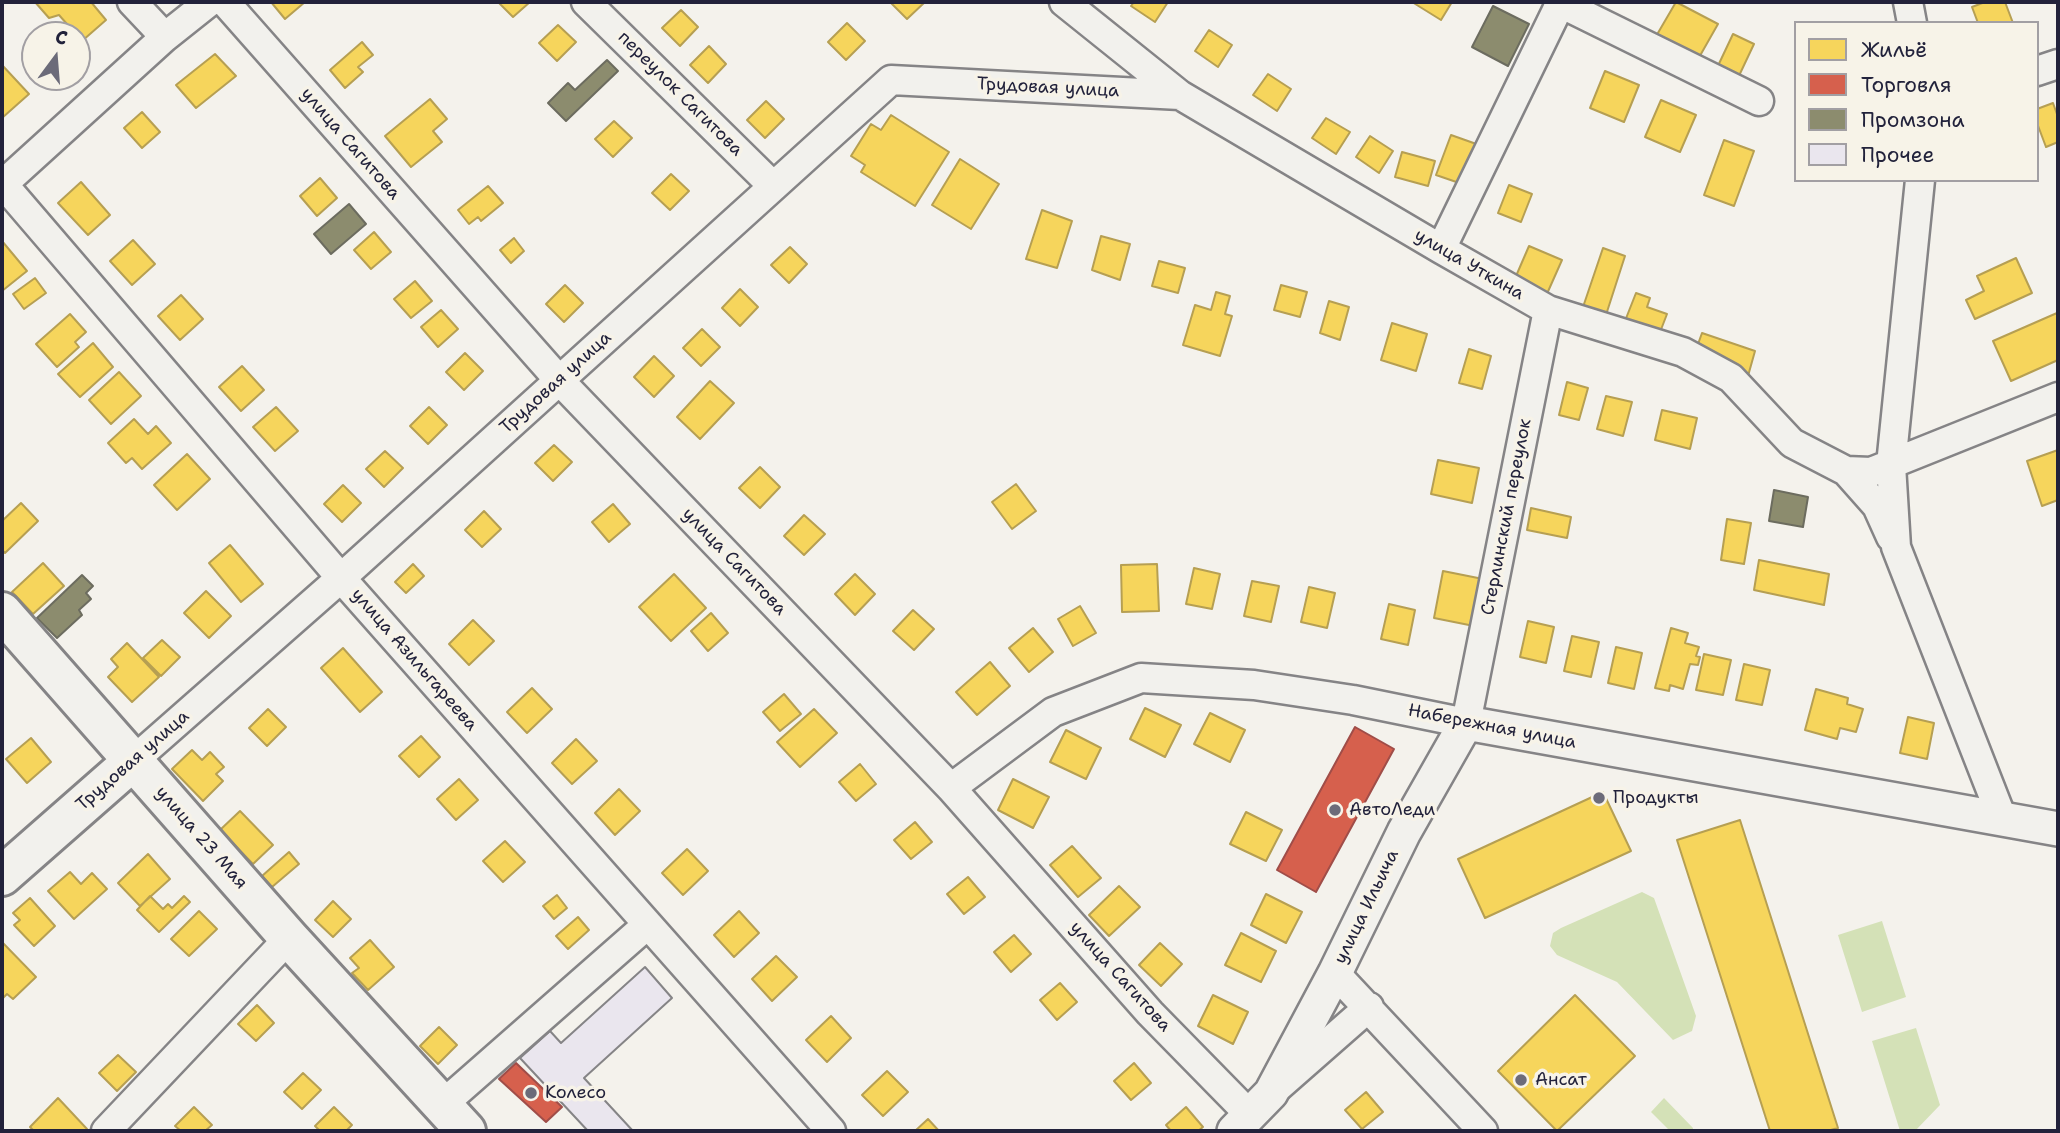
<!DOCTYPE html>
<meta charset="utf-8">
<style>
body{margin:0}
#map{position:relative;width:2060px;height:1133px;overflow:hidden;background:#f4f2ec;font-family:"Shantell Sans",sans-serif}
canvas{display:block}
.frame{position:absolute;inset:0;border:4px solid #22223b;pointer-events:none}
.legend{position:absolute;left:1794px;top:21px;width:245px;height:161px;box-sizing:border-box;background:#f7f3e8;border:2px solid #a29fa3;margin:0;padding:9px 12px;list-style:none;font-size:21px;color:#22223b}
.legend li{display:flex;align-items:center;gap:14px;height:35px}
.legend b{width:35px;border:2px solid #a29fa3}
.north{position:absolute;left:21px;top:21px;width:70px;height:70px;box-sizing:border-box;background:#f7f3e8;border:2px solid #a29fa3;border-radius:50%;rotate:16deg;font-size:19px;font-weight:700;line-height:28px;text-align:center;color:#22223b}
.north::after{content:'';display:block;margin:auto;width:24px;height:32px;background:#6c6b79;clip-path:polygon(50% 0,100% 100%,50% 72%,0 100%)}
</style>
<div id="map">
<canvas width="2060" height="1133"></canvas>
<div class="frame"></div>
<ul class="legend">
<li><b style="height:19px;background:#f6d55c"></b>Жильё</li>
<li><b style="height:19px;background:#d6604d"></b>Торговля</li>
<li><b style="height:19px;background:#8c8c6e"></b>Промзона</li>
<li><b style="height:19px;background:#eae6ee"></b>Прочее</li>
</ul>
<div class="north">С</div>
</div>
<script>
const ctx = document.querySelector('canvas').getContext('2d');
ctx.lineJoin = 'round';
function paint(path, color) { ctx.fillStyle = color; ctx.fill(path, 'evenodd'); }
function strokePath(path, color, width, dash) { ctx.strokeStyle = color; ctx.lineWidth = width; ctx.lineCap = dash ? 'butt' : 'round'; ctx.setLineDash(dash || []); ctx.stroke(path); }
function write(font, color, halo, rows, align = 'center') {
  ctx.font = font + ' "Shantell Sans",sans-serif'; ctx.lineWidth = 7; ctx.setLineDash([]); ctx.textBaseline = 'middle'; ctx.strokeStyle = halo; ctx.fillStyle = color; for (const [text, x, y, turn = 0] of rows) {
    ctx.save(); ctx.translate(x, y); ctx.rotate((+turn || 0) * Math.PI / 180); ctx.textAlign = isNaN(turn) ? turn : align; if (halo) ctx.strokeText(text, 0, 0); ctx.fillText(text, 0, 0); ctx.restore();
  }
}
paint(new Path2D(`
 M1642,892L1654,898L1696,1016L1692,1031L1673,1040L1617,982L1557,955L1550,946L1553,933L1561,928Z
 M1882,921L1906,997L1862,1012L1838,935Z
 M1916,1028L1940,1105L1915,1131H1900L1872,1041Z
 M1664,1098L1693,1128V1131H1670L1651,1112Z`), '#d4e1b7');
const homes = new Path2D(`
 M35,2H91L106,20L82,41L59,15L49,18Z
 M271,2H305L285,19Z
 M498,2H530L513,17Z
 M890,2H925L907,19Z
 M1134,2H1168L1155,22L1131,6Z
 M1412,2H1452L1441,20Z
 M1676,2L1718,24L1697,61L1655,38Z
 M1985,2H2005L2013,23H1978L1972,7Z
 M681,10L698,27L680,46L662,28Z
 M847,23L865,41L846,60L828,42Z
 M558,25L576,42L557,61L539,43Z
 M1209,30L1232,45L1218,67L1195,51Z
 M1733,34L1754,44L1737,80L1716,70Z
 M362,42L373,55L358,67L363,72L345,88L330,70Z
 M709,46L726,64L708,83L690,65Z
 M215,54L236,76L196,108L176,85Z
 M2,65L29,94L2,118Z
 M1605,71L1639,85L1624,122L1590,108Z
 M1268,74L1291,89L1277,111L1253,95Z
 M430,99L447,119L433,131L442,142L411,167L385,136Z
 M1661,100L1696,115L1680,152L1645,137Z
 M766,101L784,119L765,138L747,120Z
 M2053,103L2058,117V142L2046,147L2037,123V109Z
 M142,112L160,132L142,148L124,128Z
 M891,115L949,152L915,206L861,172L865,165L851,156L871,124L881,130Z
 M1326,118L1350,132L1336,154L1312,138Z
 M614,121L632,138L613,157L595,139Z
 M1451,135L1482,146L1468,186L1436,175Z
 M1370,136L1393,151L1379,173L1356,157Z
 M1724,140L1754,151L1734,206L1704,195Z
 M1402,152L1435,161L1428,186L1395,177Z
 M960,159L999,184L971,229L932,205Z
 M671,174L689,191L670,210L652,193Z
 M320,178L337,198L317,216L300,196Z
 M81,182L110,215L88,235L58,203Z
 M1509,185L1532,194L1521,222L1498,213Z
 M488,186L503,203L481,221L478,217L469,224L458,210Z
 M1042,210L1072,221L1057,268L1026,259Z
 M374,232L391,252L371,269L354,250Z
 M1101,236L1130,244L1120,280L1092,270Z
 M514,238L524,251L511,263L500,250Z
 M133,240L155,264L132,285L110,261Z
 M2,241L27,271L2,291Z
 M1529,246L1562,260L1546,296L1513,283Z
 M790,247L807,264L789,283L771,265Z
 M1603,248L1625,256L1605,318L1582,310Z
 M2016,258L2032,293L1975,319L1966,300L1984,291L1977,276Z
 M1159,261L1185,268L1178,293L1152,286Z
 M35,278L46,293L24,309L13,294Z
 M415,281L432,301L411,318L394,299Z
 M565,285L583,303L564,322L546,304Z
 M1281,285L1307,292L1300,317L1274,310Z
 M740,289L758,307L740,326L722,308Z
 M1216,292L1230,296L1225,314L1232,316L1220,356L1183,345L1195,305L1211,310Z
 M1636,293L1650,298L1647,307L1667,314L1657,340L1623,326Z
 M181,295L203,319L180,340L158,316Z
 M1329,301L1349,307L1340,340L1320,333Z
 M441,310L458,329L438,347L421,327Z
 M2057,313L2058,360L2011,381L1993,341Z
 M70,314L86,332L75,342L79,347L57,367L36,344Z
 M1392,323L1427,334L1416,371L1381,360Z
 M702,329L720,347L701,366L683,348Z
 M1702,333L1755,351L1748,376L1693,358Z
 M93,343L113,367L80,397L58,374Z
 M1469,349L1491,356L1482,389L1459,383Z
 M465,353L483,371L464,390L446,372Z
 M654,356L674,376L654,397L634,377Z
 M242,366L264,390L241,411L219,387Z
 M119,372L141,396L111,424L89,400Z
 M710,381L734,403L700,439L677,417Z
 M1567,382L1588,388L1579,420L1559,415Z
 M1606,396L1632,402L1623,436L1597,429Z
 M276,407L298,431L275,451L253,427Z
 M429,407L447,425L428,444L410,426Z
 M1662,410L1697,418L1690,449L1655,440Z
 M134,419L148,434L156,426L171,443L142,469L132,458L126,463L108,443Z
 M554,445L572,462L553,481L535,463Z
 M2058,450V500L2042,506L2027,461Z
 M385,451L403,468L384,487L366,469Z
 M187,454L210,479L177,510L154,485Z
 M1438,460L1479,468L1472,503L1431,494Z
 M760,467L780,487L760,508L739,488Z
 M1016,484L1036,511L1012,529L992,502Z
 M343,485L361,503L342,522L324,504Z
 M21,503L38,521L5,553L2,550V521Z
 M613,504L630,524L609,542L592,522Z
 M1531,508L1571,517L1567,538L1527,530Z
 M484,511L501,529L482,547L465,530Z
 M804,515L825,534L804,555L784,536Z
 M1727,519L1751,523L1744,564L1721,560Z
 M230,545L263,584L241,602L209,563Z
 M1759,560L1829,574L1824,605L1754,590Z
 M43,563L64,586L33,614L12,592Z
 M413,564L424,576L406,593L395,582Z
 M1157,564L1159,611L1122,612L1121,565Z
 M1194,568L1220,574L1212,609L1186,604Z
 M1443,571L1483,579L1474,626L1434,618Z
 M674,574L706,608L671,641L639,607Z
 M855,574L875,594L855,615L835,594Z
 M1252,581L1279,586L1271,622L1244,616Z
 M1309,587L1335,593L1327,628L1301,622Z
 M206,591L231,616L209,638L184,613Z
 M1389,604L1415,610L1408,645L1381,639Z
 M1080,606L1096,633L1073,646L1058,619Z
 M913,610L934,629L914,650L893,631Z
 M711,613L728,633L708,651L691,631Z
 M473,620L494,641L469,665L449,644Z
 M1528,621L1554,627L1546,663L1520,657Z
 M1033,628L1053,652L1029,672L1009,648Z
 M1671,628L1688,633L1685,643L1699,647L1696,656L1700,657L1698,665L1690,664L1683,689L1670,685L1669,691L1655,688Z
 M1572,636L1599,642L1591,677L1564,671Z
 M162,640L180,657L161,676L143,658Z
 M127,643L159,677L132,702L108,677L118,667L111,659Z
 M1616,647L1642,653L1634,689L1608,683Z
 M343,648L382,692L360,712L321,668Z
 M1704,654L1731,660L1723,695L1696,690Z
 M990,662L1010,686L977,715L956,692Z
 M1744,664L1770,670L1762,705L1736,700Z
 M532,688L552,709L527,733L507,712Z
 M1816,689L1848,698L1847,704L1863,709L1856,732L1840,728L1837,739L1805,730Z
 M784,694L801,714L780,731L763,712Z
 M1145,708L1181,725L1165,757L1130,739Z
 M268,709L286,727L267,746L249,728Z
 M814,709L837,733L800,767L777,742Z
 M1210,713L1245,730L1230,762L1194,744Z
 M1908,717L1934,723L1927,759L1900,753Z
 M1066,730L1101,748L1086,779L1050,762Z
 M421,736L440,757L419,777L399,756Z
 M31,738L51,762L27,783L6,759Z
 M576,739L597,761L572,784L552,763Z
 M192,750L202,760L210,752L224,767L216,774L223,781L203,801L172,769Z
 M860,764L876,784L856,801L839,782Z
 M459,779L478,800L456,820L437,799Z
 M1013,779L1049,797L1033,828L998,810Z
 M619,789L640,811L615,835L595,813Z
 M1603,792L1631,851L1485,918L1458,859Z
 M240,811L273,845L253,864L220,830Z
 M1246,812L1282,830L1266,861L1230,844Z
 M1740,820L1838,1128L1827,1131H1770L1677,840Z
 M915,822L932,842L911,859L894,840Z
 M505,841L525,862L503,882L483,861Z
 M1072,846L1101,878L1078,897L1050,865Z
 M687,849L708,871L683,895L662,873Z
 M289,852L299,864L272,887L262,876Z
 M148,854L170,879L140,906L118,883Z
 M70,872L81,884L92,873L107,889L74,919L48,891Z
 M968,877L985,897L964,914L947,894Z
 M1119,886L1140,907L1109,936L1089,915Z
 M1266,894L1302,912L1286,943L1251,925Z
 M557,895L567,908L554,919L543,906Z
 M150,896L163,909L168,904L172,908L184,896L190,902L159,932L137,910Z
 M30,898L55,926L34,946L14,925L20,920L13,913Z
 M333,901L351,919L333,937L315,920Z
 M199,911L217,929L189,956L171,939Z
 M739,911L759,933L734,957L714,935Z
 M578,917L589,930L568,949L556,936Z
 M1241,933L1276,951L1261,982L1225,965Z
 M1014,935L1031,954L1011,972L994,952Z
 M370,940L394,967L368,990L352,973L359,968L350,958Z
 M2,942L36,977L13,999L7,994L2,999Z
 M1160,943L1182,964L1161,986L1139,965Z
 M776,956L797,977L772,1001L752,979Z
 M1060,983L1077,1002L1057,1020L1040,1000Z
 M1213,995L1248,1012L1233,1044L1198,1026Z
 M1575,995L1635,1056L1557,1131L1498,1071Z
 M257,1005L274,1023L256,1041L238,1024Z
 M831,1016L851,1038L827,1062L806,1040Z
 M439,1027L457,1045L438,1064L420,1046Z
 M118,1055L136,1072L117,1091L99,1073Z
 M1134,1063L1151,1083L1131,1100L1114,1081Z
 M887,1071L908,1092L883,1116L862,1095Z
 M303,1073L321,1090L302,1109L284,1092Z
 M1366,1092L1383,1112L1362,1129L1345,1110Z
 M58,1098L87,1129L84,1131H34L30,1127Z
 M194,1107L212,1125L205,1131H181L175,1126Z
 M334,1107L352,1125L346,1131H320L315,1126Z
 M1186,1107L1203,1127L1198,1131H1171L1166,1125Z
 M928,1119L939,1131H915Z`);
paint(homes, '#f6d55c');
strokePath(homes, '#b69f52', 2);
const shops = new Path2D(`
 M1355,727L1394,749L1316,892L1277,870Z
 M516,1063L562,1107L546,1122L499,1079Z`);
paint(shops, '#d6604d');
strokePath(shops, '#a04d48', 2);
const industry = new Path2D(`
 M1493,6L1529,24L1508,66L1472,47Z
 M607,60L618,71L566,121L548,103L568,83L575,90Z
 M349,204L366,224L331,254L314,234Z
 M1774,490L1808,497L1803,527L1769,521Z
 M82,575L93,586L86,593L91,599L79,610L82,615L57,638L37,618Z`);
paint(industry, '#8c8c6e');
strokePath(industry, '#6c6c5f', 2);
const building = new Path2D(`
 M645,967L672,998L584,1078L633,1131H588L520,1058L550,1031L561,1043Z`);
paint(building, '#eae6ee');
strokePath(building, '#858486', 2);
const minor = new Path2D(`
 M132,2L165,37
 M225,2L559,380L951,788L1150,1013L1250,1115
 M586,2L773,186
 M1064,2L1180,95L1441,249L1548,310L1683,352L1731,378L1792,443L1846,471L1871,472L2058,397
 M1558,2L1759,101
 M1908,2L1912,23
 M2037,71L2058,64
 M1920,180L1891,465L1896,547L2002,818
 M3,184L341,578L831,1131
 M2,185L165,37L209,2
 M1441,249L1561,2
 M1846,471L1877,506L1891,537
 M133,761L341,578L891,80L1180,95
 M951,788L1053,712L1141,678L1254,685L1353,700L1466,723L1548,310
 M1335,973L1483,1131
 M1279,1086L1369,1007
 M442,1105L647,925
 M106,1131L289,938`);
const tertiary = new Path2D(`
 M1234,1131L1271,1093L1335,973L1404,832L1466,723L2058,829`);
const secondary = new Path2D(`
 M2,612L289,938L466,1131
 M2,876L133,761`);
strokePath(minor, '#858486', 33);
strokePath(tertiary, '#858486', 38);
strokePath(secondary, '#858486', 44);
strokePath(minor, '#f2f1ed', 28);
strokePath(tertiary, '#f2f1ed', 33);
strokePath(secondary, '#f2f1ed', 38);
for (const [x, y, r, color] of [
 [1599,798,7,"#6c6b79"],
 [1335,810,7,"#6c6b79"],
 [1521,1080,7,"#6c6b79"],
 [531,1093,7,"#6c6b79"]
]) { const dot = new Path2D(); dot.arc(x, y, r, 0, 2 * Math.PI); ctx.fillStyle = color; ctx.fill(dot); strokePath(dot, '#f7f3e8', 2.5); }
write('18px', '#22223b', '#f7f3e8', [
 ["Трудовая улица",1048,88,3],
 ["переулок Сагитова",680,94,45],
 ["улица Сагитова",350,144,49],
 ["улица Уткина",1469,265,30],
 ["Трудовая улица",556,383,-42],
 ["Стерлинский переулок",1507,517,-79],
 ["улица Сагитова",734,562,46],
 ["улица Азильгареева",414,660,49],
 ["Набережная улица",1492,727,11],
 ["Трудовая улица",133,761,-41],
 ["улица 23 Мая",201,838,49],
 ["улица Ильича",1367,907,-64],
 ["улица Сагитова",1120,977,48]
]);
write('18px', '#22223b', '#f7f3e8', [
 ["Продукты",1613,798],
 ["АвтоЛеди",1349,810],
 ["Ансат",1535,1080],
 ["Колесо",545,1093]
], 'left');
</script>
